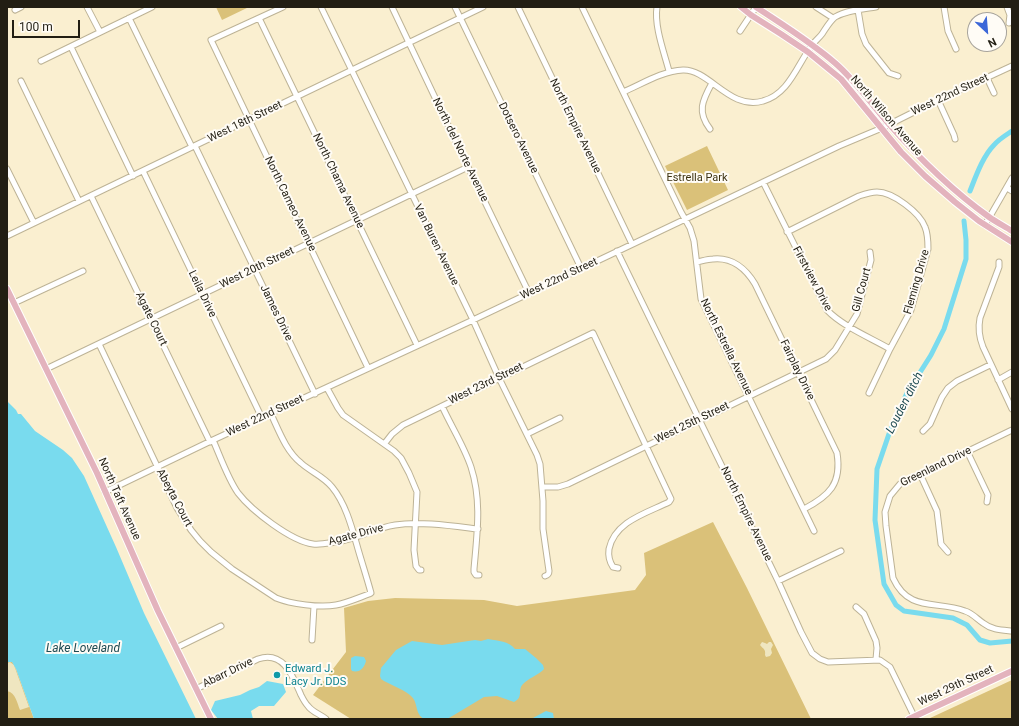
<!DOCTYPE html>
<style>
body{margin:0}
#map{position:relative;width:1019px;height:726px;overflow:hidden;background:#faefd0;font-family:Roboto,sans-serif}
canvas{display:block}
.frame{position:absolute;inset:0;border:8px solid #221e13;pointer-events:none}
.north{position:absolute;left:967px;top:12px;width:40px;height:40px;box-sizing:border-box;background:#fffcf6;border:1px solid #a7a39b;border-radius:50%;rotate:154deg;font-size:11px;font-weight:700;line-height:16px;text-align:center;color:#221e13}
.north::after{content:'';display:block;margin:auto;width:14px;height:18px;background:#3c67d8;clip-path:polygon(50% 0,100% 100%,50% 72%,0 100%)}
.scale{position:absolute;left:12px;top:20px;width:68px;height:18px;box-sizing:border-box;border:2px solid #221e13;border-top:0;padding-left:5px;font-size:12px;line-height:14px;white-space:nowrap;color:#221e13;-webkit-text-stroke:3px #fffcf6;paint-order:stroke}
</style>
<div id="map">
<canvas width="1019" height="726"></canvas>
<div class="frame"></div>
<div class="north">N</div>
<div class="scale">100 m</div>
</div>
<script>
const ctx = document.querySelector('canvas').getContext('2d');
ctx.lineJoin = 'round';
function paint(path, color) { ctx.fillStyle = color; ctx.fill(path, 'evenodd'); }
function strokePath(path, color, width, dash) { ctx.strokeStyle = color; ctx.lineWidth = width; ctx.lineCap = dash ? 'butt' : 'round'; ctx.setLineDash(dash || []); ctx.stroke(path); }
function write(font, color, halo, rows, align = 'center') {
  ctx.font = font + ' Roboto,sans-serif'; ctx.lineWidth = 4; ctx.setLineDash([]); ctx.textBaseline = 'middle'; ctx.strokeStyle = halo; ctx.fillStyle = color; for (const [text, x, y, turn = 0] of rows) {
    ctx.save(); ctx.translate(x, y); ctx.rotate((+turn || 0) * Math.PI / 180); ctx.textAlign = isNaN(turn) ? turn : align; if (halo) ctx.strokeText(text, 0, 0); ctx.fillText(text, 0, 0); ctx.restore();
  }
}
paint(new Path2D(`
 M216,7H249L222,20Z
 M707,146L728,190L687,210L665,166Z
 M713,522L747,588L811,719H351L313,695L346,652L344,608L368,601L395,598L484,600L517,606L635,590L646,575L644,553Z
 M12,661L16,669L34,719H7V662Z
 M1012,680V719H928Z`), '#dac179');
paint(new Path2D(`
 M762,642L765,643L767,644L769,642H771L773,645L771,649L772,653L770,656L766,657L765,655C766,649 763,649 760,645Z
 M10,662L14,665L29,707L20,710C17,703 16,693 7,691V663Z`), '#efe6c0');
paint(new Path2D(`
 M7,401L16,410L18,414H21L35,431L63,450L72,458L84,476L116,547L144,613L196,719H34L16,669L12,662H7Z
 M488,639C499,641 508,641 515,649H525L536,658L543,665L544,669L542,671C536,676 529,678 523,684C517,690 524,697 514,702L497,696L484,697L454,715L447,719H424C415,714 418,703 412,697C407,691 391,685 384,681L381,679L380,676L381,668L396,650L412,641L442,645L475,640L481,641Z
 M355,656L364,657L366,661C364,668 360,673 352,671L351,669V658Z
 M267,681L283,684L286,692L274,706H259L251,711L253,719H218L211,710L215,701L240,695L250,690L259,687Z
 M546,711L553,713L554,719H531Z`), '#79dbee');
strokePath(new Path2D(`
 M970,191C976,176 983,156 994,145C999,139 1006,135 1012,131
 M964,221L966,240V259L944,329L931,355L907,393L891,428L877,469L875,520L884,584L896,605L904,611L953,618L967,625L980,640L990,643L1012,641`), '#79dbee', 5);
const minor = new Path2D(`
 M87,7L100,32
 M283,7L211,40L368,368
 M321,7L473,320L499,378L537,455L540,464L543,501V529L549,571C549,574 548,575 545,576
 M392,7L468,167L529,293
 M455,7L581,268
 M518,7L632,244
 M582,7L681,212L690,228L694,241L701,299L814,531
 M657,7C654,26 664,52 669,71
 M816,7L833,18
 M944,7L948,31L956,49
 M1007,7L1010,15L1009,23
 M15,10L21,7
 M858,10L862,34L866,44L889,73L898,76
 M129,18L192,147
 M259,18L417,345
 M740,31L756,7
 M71,47L133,176
 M41,61L152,7
 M987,78L994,93
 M21,81L79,201
 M623,92C642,84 662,71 683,70C709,69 730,111 763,101C789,94 797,65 812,45C815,41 819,38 822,34C826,28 830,21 835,17C847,10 863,9 876,7
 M938,100L954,135L955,139
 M710,129C697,112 702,101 712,83
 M195,146L315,394
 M7,169L34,223
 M143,171L262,418
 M763,182L827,310C842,326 871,338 890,349
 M1007,188L1012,191
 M91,196L210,442
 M985,225L1012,178
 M787,232L859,196C865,194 871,192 877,192C893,192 920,213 925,227C928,234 928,242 928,249L911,310L890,349L869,393
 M7,236L483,7
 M617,251L778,581L801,632L812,653L820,659L828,662L880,660L890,667L914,716
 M697,262C702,261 708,259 713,259C732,257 746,269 755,284L837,453C842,484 829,496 804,509
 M999,262V267L980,318C978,328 979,337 983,347L1012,409
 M14,303L83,271
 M99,344L177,508L191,530L200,541L211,552L232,569L276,598C291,604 320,608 336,605C347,603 358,598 369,594L371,593C367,578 362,563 358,549C352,528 346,504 332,487C323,476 311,472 301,463C286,451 279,431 271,414
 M46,369L468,167
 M998,380L1012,372
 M327,388L338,408L343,415L394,451L401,458L409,473L417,492L414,550L416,566L419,570H421
 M442,406C451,426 464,446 471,467C482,501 477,534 474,569V572L476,575H479
 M1012,430L900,484L890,496L885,512L886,526L893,578C909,613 937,600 965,611C972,613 977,619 983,623C992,630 1001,630 1012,631
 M923,431L930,424L942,397L948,388L957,381L990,365
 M527,434L560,418
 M213,440C220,456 228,479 238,493C252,511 291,541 313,544C320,545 329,543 337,542C357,539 375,528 395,525C420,521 453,526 478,529
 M385,443L392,434L403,425L593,333L671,499L669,502C647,513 615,521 609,549C608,556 609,561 613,567L618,568
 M967,451L988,495L987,502
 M920,474L937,511L941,544L948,552
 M542,487H558L568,484L826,359L835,350L857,314L865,283L871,260L870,252
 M105,492L213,440L473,320L839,146L882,128L932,103L1012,66
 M778,581L841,551
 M856,607L864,614L876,641L877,648L876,659
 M312,640L314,606
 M176,648L221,626
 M196,689L258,659C284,650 293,677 301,695C303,699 305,703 308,706C312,712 320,714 326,719`);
const major = new Path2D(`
 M741,7L751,15L781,34L808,52L841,79L901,152L925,176L955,202L979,221L1012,242
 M756,7C783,25 811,42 835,63C856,81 871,104 889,124C918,157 954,192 989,217C996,222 1004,226 1012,231
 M7,289L97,473L158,611L211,719
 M909,719L1012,671`);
strokePath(minor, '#bdb396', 7);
strokePath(major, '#fff', 8);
strokePath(minor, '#fff', 5);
strokePath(major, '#e3b3bd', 6);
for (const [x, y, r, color] of [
 [277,675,4,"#0f9aa8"]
]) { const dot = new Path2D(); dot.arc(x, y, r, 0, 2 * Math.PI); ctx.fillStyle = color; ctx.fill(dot); strokePath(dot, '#fffcf6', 1.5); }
write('11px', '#221e13', '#fffcf6', [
 ["West 22nd Street",950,95,-25],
 ["North Wilson Avenue",886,116,49],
 ["West 18th Street",245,122,-26],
 ["North Empire Avenue",575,126,64],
 ["Dotsero Avenue",518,138,64],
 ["North del Norte Avenue",460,150,64],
 ["North Chama Avenue",338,181,64],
 ["North Cameo Avenue",290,204,64],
 ["Van Buren Avenue",436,245,64],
 ["West 20th Street",257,268,-26],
 ["West 22nd Street",559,279,-25],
 ["Firstview Drive",812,279,62],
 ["Fleming Drive",917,282,-74],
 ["Gill Court",862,290,-75],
 ["Leila Drive",202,294,64],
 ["James Drive",276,313,64],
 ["Agate Court",151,319,64],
 ["North Estrella Avenue",726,347,64],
 ["Fairplay Drive",797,370,64],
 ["West 23rd Street",486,384,-26],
 ["West 22nd Street",265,416,-25],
 ["West 25th Street",692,423,-26],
 ["Greenland Drive",936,467,-26],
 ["Abeyta Court",174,498,62],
 ["North Taft Avenue",119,499,66],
 ["North Empire Avenue",746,514,64],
 ["Agate Drive",356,535,-15],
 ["Abarr Drive",228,673,-26],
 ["West 29th Street",956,686,-25]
]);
write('11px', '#3d3212', '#fffcf6', [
 ["Estrella Park",697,178]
]);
write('11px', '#0d838f', '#fffcf6', [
 ["Edward J.",285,669],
 ["Lacy Jr. DDS",285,682]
], 'left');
write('italic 12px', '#1e4a52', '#fffcf6', [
 ["Louden ditch",905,403,-63],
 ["Lake Loveland",83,649]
]);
</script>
